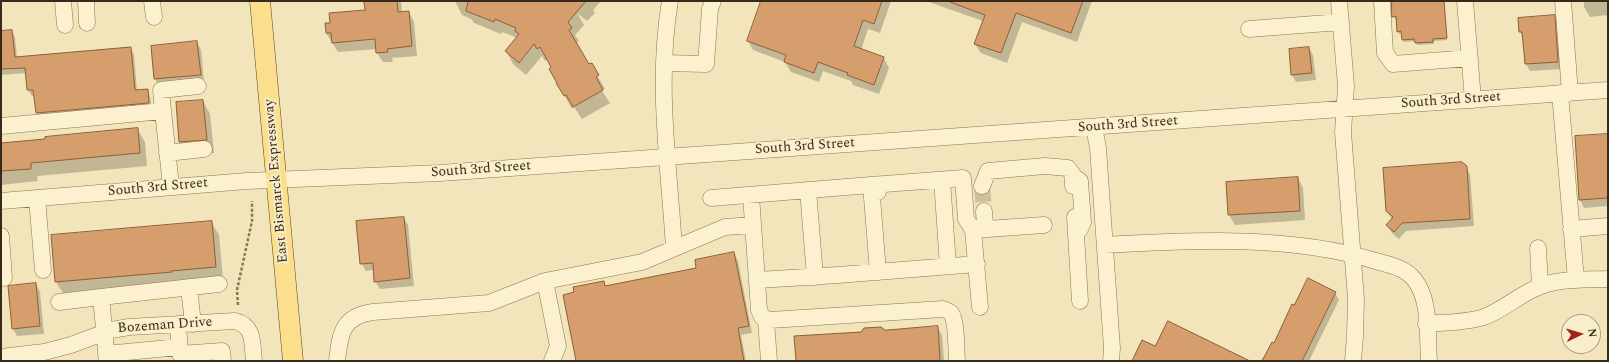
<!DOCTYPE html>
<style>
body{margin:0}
#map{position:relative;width:1609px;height:362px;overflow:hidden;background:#f2e5bb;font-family:Spectral,serif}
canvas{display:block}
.frame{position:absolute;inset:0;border:2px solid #382a1a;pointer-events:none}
.north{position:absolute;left:1561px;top:314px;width:40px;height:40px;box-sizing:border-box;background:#f9eecb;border:1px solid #aca084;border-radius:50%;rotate:85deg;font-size:11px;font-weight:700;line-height:16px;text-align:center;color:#382a1a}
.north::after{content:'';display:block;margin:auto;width:14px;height:18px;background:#a0241d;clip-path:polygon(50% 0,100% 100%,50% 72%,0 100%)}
</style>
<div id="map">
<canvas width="1609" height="362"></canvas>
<div class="frame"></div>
<div class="north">N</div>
</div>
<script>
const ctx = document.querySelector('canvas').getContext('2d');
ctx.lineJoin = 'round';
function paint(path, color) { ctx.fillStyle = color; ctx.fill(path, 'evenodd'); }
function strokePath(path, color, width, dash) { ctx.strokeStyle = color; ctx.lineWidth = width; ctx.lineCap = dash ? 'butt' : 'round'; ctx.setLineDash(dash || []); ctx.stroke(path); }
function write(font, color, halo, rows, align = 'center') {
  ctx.font = font + ' Spectral,serif'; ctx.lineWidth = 3.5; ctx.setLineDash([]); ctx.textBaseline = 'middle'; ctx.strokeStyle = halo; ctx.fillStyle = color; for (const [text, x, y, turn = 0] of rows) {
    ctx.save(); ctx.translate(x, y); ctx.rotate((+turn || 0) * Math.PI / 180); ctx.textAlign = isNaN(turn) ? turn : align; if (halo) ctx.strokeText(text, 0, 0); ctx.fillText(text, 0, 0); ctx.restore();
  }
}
paint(new Path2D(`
 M365,1H401L402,13L409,12L414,22L417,56L392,58L393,62H383L377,53V49L338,52L326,33V24H331L366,11Z
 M455,1H601L593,10L595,13L587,21L577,13L584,25L575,35L579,41L576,43L589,66L591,64L605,89L602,91L610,103L582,119L574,107L572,109L558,84L553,68L548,59L545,61L542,56L526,75L513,64L506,51L518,38L502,32L501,34L474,23L471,19L462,15Z
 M762,1H891L880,33L868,29L861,50L884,58L889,68L879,94L853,85L851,81L823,71L819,82L791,72L785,62L753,50L748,41Z
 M926,1H1092L1077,42L1022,22L1007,63L981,53L975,44L983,21Z
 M1392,1H1444L1447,40L1434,41V44L1417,45L1415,41L1404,42L1403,33L1399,34L1398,32L1397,18L1395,19L1393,16Z
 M1584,1H1608V15L1590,17L1584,7Z
 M1554,16L1558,24L1562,69L1530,71L1526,64L1524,38L1520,32Z
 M12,31L15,37L17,58L130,48L134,54L137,91L147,90L150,96L152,109L40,119L37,113L35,95L32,96L28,90L27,73L1,75V32Z
 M197,42L201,50L204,82L159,86L155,79Z
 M1309,48L1313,55L1316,80L1296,82L1292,75Z
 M203,101L210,114L214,153L188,155L180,142Z
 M137,129L145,142L147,166L37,176L38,181L1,185V144Z
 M1608,135V206L1584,208L1580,200L1576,137Z
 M1466,167L1470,175L1474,226L1406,231L1399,239L1392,233L1387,225L1392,219L1387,211Z
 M1298,178L1303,188L1305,220L1235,225L1229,215L1227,183Z
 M404,218L408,225L414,286L380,289L375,281L374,270L366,271L361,263Z
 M211,222L219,235L223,279L64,295L56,282L52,236Z
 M734,253L738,261L752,333L741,335L746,361H577L575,293L603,282L606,287L697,269Z
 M36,284L40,292L44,334L17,336L13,329Z
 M1335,293L1339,300L1309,361H1261L1263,357L1265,358L1275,344Z
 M937,327L942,335L944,361H797L885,331Z`), '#0003');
const building = new Path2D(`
 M364,1H397L398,12L409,11L412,46L387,49L388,52L376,53L375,39L332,43L331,33H326L325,23H330L329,13L365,10Z
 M469,1H586L568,22L572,28L569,30L589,64L592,63L599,75L596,77L603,90L573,107L566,95L564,96L556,83H557L549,69L551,67L540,47L537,49L534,44L519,63L505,51L519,34L515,31L516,28L495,19L494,22L466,11Z
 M761,1H882L874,24L863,20L854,46L884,57L874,85L847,75L848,73L818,62L814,73L784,62L786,55L747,41Z
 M950,1H1083L1071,33L1016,13L1001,53L974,44L985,15L950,2Z
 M1392,1H1444L1447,38L1433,39V42L1415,43L1414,39L1402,40L1401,31L1397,32L1396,16L1392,17Z
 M1555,15L1558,62L1525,64L1522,32H1519L1518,18Z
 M12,30L15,57L131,47L135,90L148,89L149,103L36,113L33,90H27L25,68L1,69V31Z
 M197,41L201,75L154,79L151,46Z
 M1309,47L1312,73L1291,75L1289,49Z
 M203,100L207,140L179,142L176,102Z
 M138,128L140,153L31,163V169L1,171V143L45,139V137Z
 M1608,134V198L1579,200L1575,136Z
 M1462,162L1467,166L1470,219L1402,223L1394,232L1386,225L1393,217L1386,211L1383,168Z
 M1298,177L1300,211L1228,215L1226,182Z
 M404,217L410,278L374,282L373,263L360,264L356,221Z
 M212,221L216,267L171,271L172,272L55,282L51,235Z
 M734,252L749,326L738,328L744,361H576L563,295L574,292L573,287L604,281L605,286L696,268L695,260Z
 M1308,278L1336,292L1302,361H1262L1272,342L1274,343L1292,304L1294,305Z
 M36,283L40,326L12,329L8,286Z
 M1168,321L1250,361H1132L1142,340L1155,346Z
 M938,326L940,361H796L794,336L861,332L864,328L881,327L885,330Z`);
paint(building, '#d59e6c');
strokePath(building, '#8d5e36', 1);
strokePath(new Path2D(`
 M982,186L984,211`), '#cdc09b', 16, [16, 8]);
const minor = new Path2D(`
 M63,1L65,25
 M86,1L87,23
 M152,1L154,17
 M670,1C656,83 669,166 674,248
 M1339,1L1346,86L1343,132L1356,299L1355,336L1353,361
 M1382,1L1385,53L1393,64L1470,58
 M1465,1L1473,100
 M1563,1L1570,93
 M1249,29L1341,22
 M664,63L706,64L710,9L713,1
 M1560,93L1576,280
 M163,111L161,90L198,86
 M1,126L163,111L171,186
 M1094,127L1098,148L1112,348L1111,361
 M167,153L204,149
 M1073,176L1080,181L1083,222L1080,229
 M942,180L948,266
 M982,186L988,171L1045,166L1068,168L1073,175V186
 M808,190L815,277
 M751,195L759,310L762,317L770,320L943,309C946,310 949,311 951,313C957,321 956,350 957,361
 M37,198L43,270
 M711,198L871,185L878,192
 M1,201L247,181L440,173L1608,90
 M984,211L985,228
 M1075,217L1080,301
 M1571,229L1608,226
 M973,230L1044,225
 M1,236L4,278
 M1105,245C1192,240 1291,235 1376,261C1389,265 1404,267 1414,279C1431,300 1427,335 1429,361
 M1538,248L1540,286
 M878,272L871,185L963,178L966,219L973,230L980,307
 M758,280L838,275L977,264
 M545,281L558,346L552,361
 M189,287L193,324
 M101,297L219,284
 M59,302L101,297L107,361
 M766,320L769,361
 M178,324L180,354L222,351L223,361
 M1426,324C1445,322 1466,323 1484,317C1505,309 1521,293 1541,286C1562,278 1586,280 1608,279
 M106,354L179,347
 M1,357L44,352L71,345L111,330L129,327L235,321C255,326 252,344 254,361
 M337,361C340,334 342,316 373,312L489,303L545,281L642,262L725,227L753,225`);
const major = new Path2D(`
 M260,1L293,361`);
strokePath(minor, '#8b7453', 17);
strokePath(major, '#584128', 21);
strokePath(new Path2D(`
 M238,305L237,290L252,221V201`), '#8b7453', 2.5, [3, 2]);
strokePath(minor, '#fcf1cf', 16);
strokePath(major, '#fbdf8d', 20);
write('14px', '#382a1a', '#f9eecb', [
 ["South 3rd Street",1451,101,-4],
 ["South 3rd Street",1128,125,-4],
 ["South 3rd Street",805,147,-4],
 ["South 3rd Street",481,170,-4],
 ["East Bismarck Expressway",277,181,-95],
 ["South 3rd Street",158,188,-5],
 ["Bozeman Drive",165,326,-4]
]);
</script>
